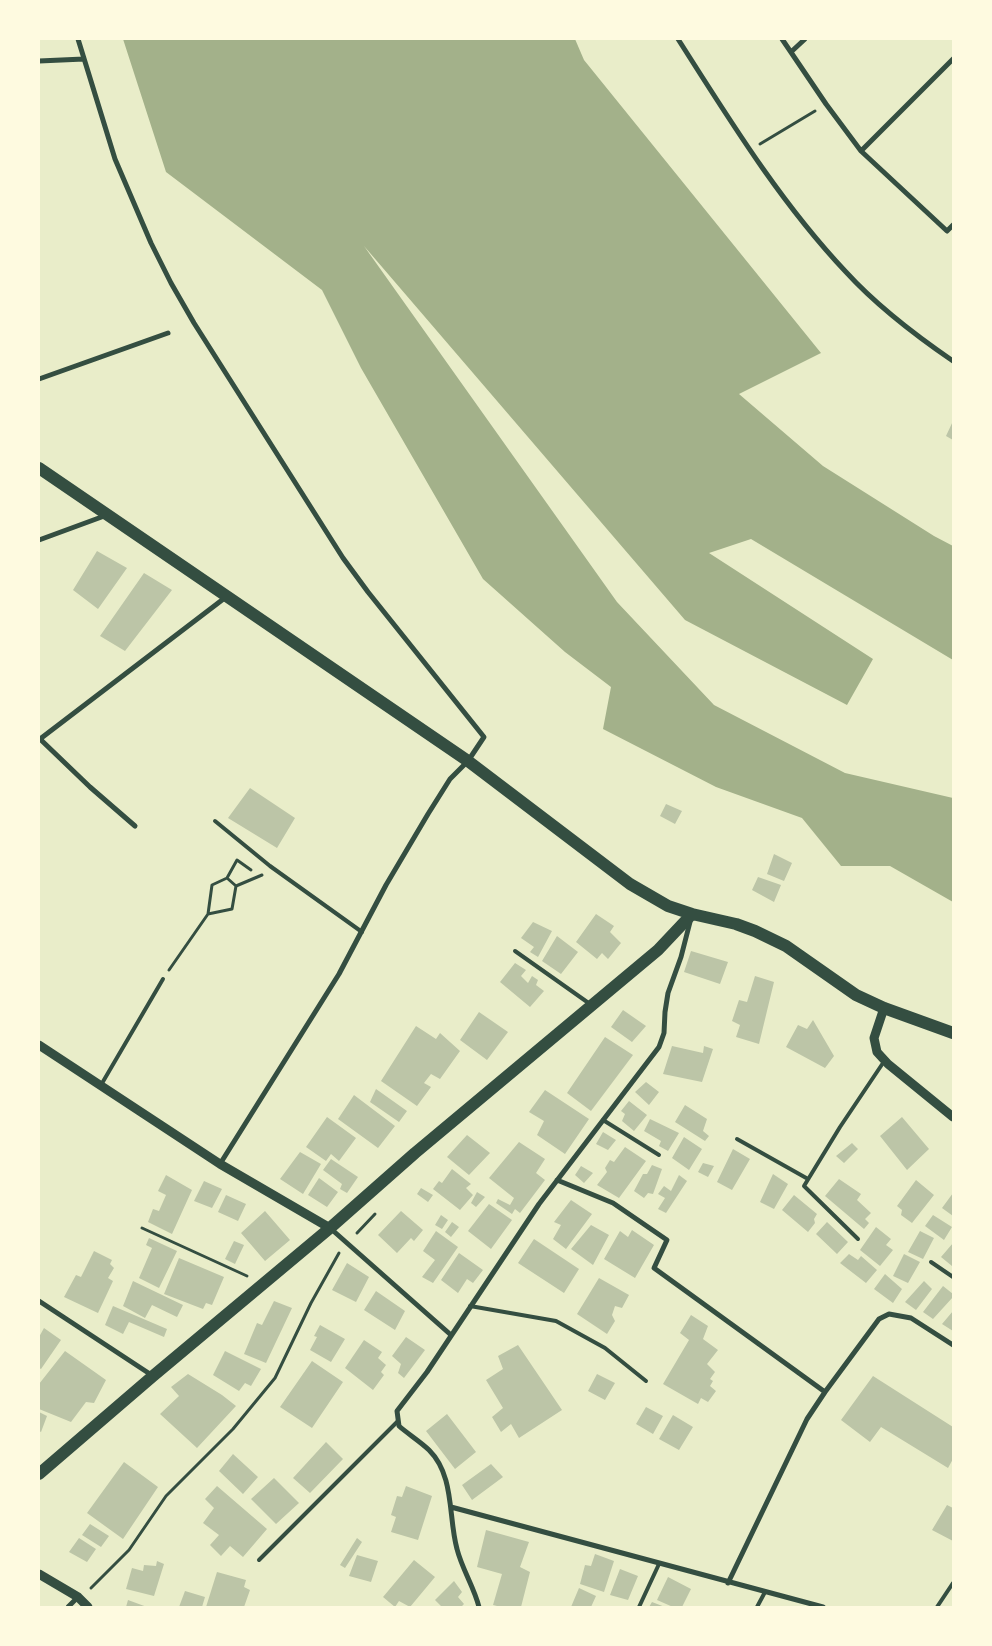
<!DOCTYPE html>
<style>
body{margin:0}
#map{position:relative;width:992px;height:1646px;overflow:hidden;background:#e9edc9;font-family:Figtree,sans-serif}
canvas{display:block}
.frame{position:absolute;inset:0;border:40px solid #fefae0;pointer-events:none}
</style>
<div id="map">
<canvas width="992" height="1646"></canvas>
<div class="frame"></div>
</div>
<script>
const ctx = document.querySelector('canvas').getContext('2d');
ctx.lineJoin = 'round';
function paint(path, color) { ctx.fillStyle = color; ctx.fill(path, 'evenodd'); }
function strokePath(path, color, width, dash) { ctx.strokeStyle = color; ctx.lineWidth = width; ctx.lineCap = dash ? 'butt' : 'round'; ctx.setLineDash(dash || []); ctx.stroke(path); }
paint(new Path2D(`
 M123,39H575L584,60L821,353L739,394L823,466L934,536L953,546V660L751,539L709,553L873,659L847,705L685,620L364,246L617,602L714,705L845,773L953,798V902L890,866H841L802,818L716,787L603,729L611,687L565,652L483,579L361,368L322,290L166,172Z`), '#a3b18a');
paint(new Path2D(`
 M953,421V440L946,436Z
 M97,551L127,568L98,609L73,590Z
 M144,573L172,590L125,651L100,636Z
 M250,788L295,818L277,848L228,818Z
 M666,804L682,811L675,824L660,816Z
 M774,854L792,863L784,881L767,874Z
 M758,877L781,885L774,902L752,890Z
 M596,914L614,926L610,932L621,943L608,959L602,953L597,959L576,942Z
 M533,922L552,931L538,957L530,952L534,947L521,938Z
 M557,936L578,952L561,974L542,961Z
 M691,951L728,962L720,984L684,972Z
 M515,963L526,970L521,976L528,983L532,976L538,980L536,985L544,991L530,1007L500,982Z
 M755,976L774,982L759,1044L736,1037L740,1025L732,1021L739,1000L747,1002Z
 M623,1010L646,1026L632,1042L611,1027Z
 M479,1012L508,1032L487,1060L460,1040Z
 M813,1020L834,1056L825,1068L786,1047L798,1025L807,1029Z
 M416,1026L436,1039L440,1033L460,1051L440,1079L431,1074L424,1083L431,1087L417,1106L381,1081Z
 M605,1037L633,1055L591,1111L567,1093Z
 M672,1046L703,1053L704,1046L713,1049L702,1082L663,1074Z
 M646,1082L659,1092L649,1105L635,1092Z
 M376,1089L407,1111L399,1122L370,1102Z
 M545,1090L589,1119L565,1154L537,1135L544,1121L529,1112Z
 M354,1095L395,1126L378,1148L338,1119Z
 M629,1101L647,1115L634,1131L622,1121L625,1114L621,1111Z
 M685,1105L707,1119L703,1131L709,1136L705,1141L675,1122Z
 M327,1117L356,1138L339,1161L331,1154L326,1161L306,1147Z
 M902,1117L929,1149L907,1170L880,1136Z
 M650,1119L679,1133L668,1151L659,1146L661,1141L644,1131Z
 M603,1132L616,1140L608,1150L596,1144Z
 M467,1135L490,1153L469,1175L447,1157Z
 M684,1137L702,1149L689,1170L672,1158Z
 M519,1142L545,1159L536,1173L545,1180L520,1213L515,1209L512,1214L496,1203L498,1199L510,1205L514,1198L489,1178Z
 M852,1143L858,1149L844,1163L836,1156Z
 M625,1147L646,1161L619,1198L597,1185L607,1172L605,1168L610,1160L614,1162Z
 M733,1149L750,1159L732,1190L717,1182Z
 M300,1152L321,1164L303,1194L280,1179Z
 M331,1159L358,1177L347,1193L340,1189L342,1184L323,1170Z
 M703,1163L714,1166L708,1177L698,1172Z
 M652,1165L662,1169L653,1194L648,1193L644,1198L634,1191L643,1174H647Z
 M581,1166L593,1173L584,1183L575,1175Z
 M452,1169L471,1184L466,1188L473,1195L460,1210L433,1189L439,1181L442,1183Z
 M773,1174L788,1184L774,1209L760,1202Z
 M166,1175L192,1190L172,1234L148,1222L153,1209L159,1211L166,1195L158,1191Z
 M679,1175L687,1181L666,1213L658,1209L665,1198L658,1194L664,1186L671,1191Z
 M319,1178L338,1192L327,1207L308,1195Z
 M839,1179L861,1194L857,1200L871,1213L865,1219L869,1223L864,1229L825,1196Z
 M916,1180L934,1195L912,1223L901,1215L902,1210L897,1206Z
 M204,1181L222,1189L212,1208L194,1201Z
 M421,1188L433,1195L428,1202L417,1194Z
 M477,1192L485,1197L476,1207L471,1203Z
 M953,1193V1216L942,1208Z
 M226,1195L246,1204L238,1221L218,1212Z
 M794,1195L817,1214L814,1219L815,1223L808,1232L782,1210Z
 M571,1200L592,1214L566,1249L553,1239L561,1225L554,1222Z
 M489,1204L512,1220L491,1249L468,1231Z
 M265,1211L290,1240L265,1261L241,1233Z
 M401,1211L423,1230L414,1241L411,1238L397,1253L378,1235Z
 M441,1215L448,1220L442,1229L435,1225Z
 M933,1215L952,1227L944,1240L925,1226Z
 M452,1222L459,1227L451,1237L445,1232Z
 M827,1222L848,1242L837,1254L816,1234Z
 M591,1225L609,1235L593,1265L571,1249Z
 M876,1227L891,1239L886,1245L893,1250L880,1266L860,1250Z
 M632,1230L654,1245L635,1278L604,1259L620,1231L628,1237Z
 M436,1231L458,1247L433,1283L422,1277L435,1260L423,1251Z
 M920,1231L934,1238L923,1259L908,1252Z
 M149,1238L177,1251L159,1288L139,1278L152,1248L146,1245Z
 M534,1239L579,1269L564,1293L518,1263Z
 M234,1241L244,1245L235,1264L225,1259Z
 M953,1243V1264L952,1266L941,1257Z
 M94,1251L112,1260L110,1264L114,1268L108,1278L113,1281L98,1313L64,1297L76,1275L81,1277Z
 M459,1253L483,1270L473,1283L467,1279L458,1293L441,1280Z
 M849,1254L858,1260L861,1256L877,1270L866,1283L840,1263Z
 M904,1254L920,1262L908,1283L893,1276Z
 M179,1258L224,1277L212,1305L206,1303L203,1309L164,1294Z
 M347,1263L369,1277L356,1302L332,1290Z
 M885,1274L902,1289L893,1303L874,1289Z
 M599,1278L629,1295L622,1308L615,1306L612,1315L615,1321L607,1334L577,1314Z
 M133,1281L183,1305L177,1317L152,1305L145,1318L123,1306Z
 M924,1281L932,1289L916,1310L905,1302Z
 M943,1286L953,1294V1297L933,1319L923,1312Z
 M376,1291L405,1311L395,1330L364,1310Z
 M274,1301L292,1308L266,1363L244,1354L257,1323L262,1325Z
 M113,1306L167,1329L164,1337L129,1322L123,1334L105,1325Z
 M953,1311V1331L942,1324Z
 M691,1315L708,1326L703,1339L718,1350L707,1364L715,1372L710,1379L713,1381L710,1386L716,1391L708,1402L701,1398L698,1404L663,1384L689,1340L680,1333Z
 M320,1325L345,1339L331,1362L310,1350L317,1337L314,1336Z
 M44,1328L61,1340L41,1369L39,1368V1337Z
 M406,1337L425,1350L404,1378L398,1373L401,1364L392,1356Z
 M364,1340L382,1352L378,1358L386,1365L381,1372L384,1375L373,1390L345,1368Z
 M518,1345L562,1410L519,1438L511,1424L501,1432L492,1417L503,1408L486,1380L503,1369L498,1356Z
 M65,1351L106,1380L94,1403L86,1402L71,1422L39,1409V1384Z
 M225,1351L261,1369L251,1386L245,1383L239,1391L213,1375Z
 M312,1361L343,1382L312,1428L280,1407Z
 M188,1374L222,1395L236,1406L197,1448L160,1414L179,1396L171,1387Z
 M597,1374L615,1383L605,1400L588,1391Z
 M873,1376L953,1427V1459L948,1468L881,1427L870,1442L841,1420Z
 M646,1407L663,1416L653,1434L636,1424Z
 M39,1412L47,1416L41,1432L39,1431Z
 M447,1414L476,1452L455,1469L426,1431Z
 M673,1415L693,1427L679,1450L659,1439Z
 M326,1442L343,1459L310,1493L293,1478Z
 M233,1454L258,1477L243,1494L219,1471Z
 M124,1462L158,1487L123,1539L87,1513Z
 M491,1464L503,1477L472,1500L462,1485Z
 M274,1478L299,1503L276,1524L251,1499Z
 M217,1486L267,1529L243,1557L230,1546L221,1556L210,1545L219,1535L203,1523L214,1508L205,1499Z
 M406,1486L432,1496L418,1540L391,1532L396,1517L391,1515L397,1496L402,1497Z
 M947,1505L953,1508V1541L932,1530Z
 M90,1524L109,1536L101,1547L82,1535Z
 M486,1530L529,1542L520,1567L530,1572L521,1607H501L493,1605L502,1574L477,1567Z
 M79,1538L96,1549L87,1562L69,1552Z
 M357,1538L362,1542L345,1568L340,1565Z
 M595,1554L614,1561L604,1592L580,1584L585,1565L591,1566Z
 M357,1555L378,1561L371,1582L349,1576Z
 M414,1560L435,1577L410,1607L399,1601L395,1607L383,1597Z
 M157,1561L164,1564L154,1596L126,1589L132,1568L143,1571L144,1565L156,1566Z
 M620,1569L638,1576L628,1600L610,1595Z
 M217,1572L246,1580L244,1587L250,1590L244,1607H206Z
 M668,1577L691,1589L682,1607H673L657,1600Z
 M454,1581L462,1592L458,1597L464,1604L461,1607H442L435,1600Z
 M579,1588L596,1596L591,1607H571Z
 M185,1591L205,1597L202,1607H179Z
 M128,1600L147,1607H126Z
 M652,1602L665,1607H649Z`), '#bcc5a7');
strokePath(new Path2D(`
 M760,144L815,111
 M227,878L236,886
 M208,914L212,885L227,878L237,860L251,870
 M169,970L208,914L232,909L236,886L262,875
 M142,1228L247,1276
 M357,1233L375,1214
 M91,1588L129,1550L166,1496L233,1429L275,1378L311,1303L339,1253`), '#344e41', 3);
strokePath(new Path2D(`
 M215,821L270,866L362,932
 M515,951L590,1004
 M101,1085L163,979
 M603,1120L659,1155
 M737,1139L808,1179
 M858,1239L804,1186L840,1127L885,1060
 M931,1262L953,1277
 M470,1306L556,1321L605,1348L646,1381
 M259,1560L398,1421
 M639,1607L659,1564
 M757,1607L765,1592
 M937,1607L953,1583`), '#344e41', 4);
strokePath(new Path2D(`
 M78,39L115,159L151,243L171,283L194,323L343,558L368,592L484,737L468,761L450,779L428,814L386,885L339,974L220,1164
 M678,39C729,119 780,202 846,272C877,306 915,335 953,361
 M782,39L826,104L861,151L947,231L953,225
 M791,52L805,39
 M39,61L84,59
 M861,151L953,59
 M39,379L168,333
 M39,540L107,515
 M135,826L90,787L40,739L226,597
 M557,1180L613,1203L667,1240L654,1268L825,1392
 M330,1228L451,1335
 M39,1301L153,1376
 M451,1507L823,1607
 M728,1583L807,1419L825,1392L879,1319L889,1314L911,1318L953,1345
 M68,1607L78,1597
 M479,1607C474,1587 462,1569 457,1549C448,1517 455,1476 429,1450C421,1442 408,1434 399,1426L397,1411L427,1372L539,1204L659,1047L664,1033L665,1012L668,993L681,957L690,922`), '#344e41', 5);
strokePath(new Path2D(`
 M884,1008L874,1038L877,1052L888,1064L953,1117
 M39,1045L220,1164L330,1228
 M39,1574L78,1597L88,1607`), '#344e41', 9);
strokePath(new Path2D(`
 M39,468L468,761L630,884L668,906L692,914L736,924L755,931L786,946L856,995L884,1008L953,1033
 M39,1474L153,1376L330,1228L415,1153L658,950L692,914`), '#344e41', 12);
</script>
